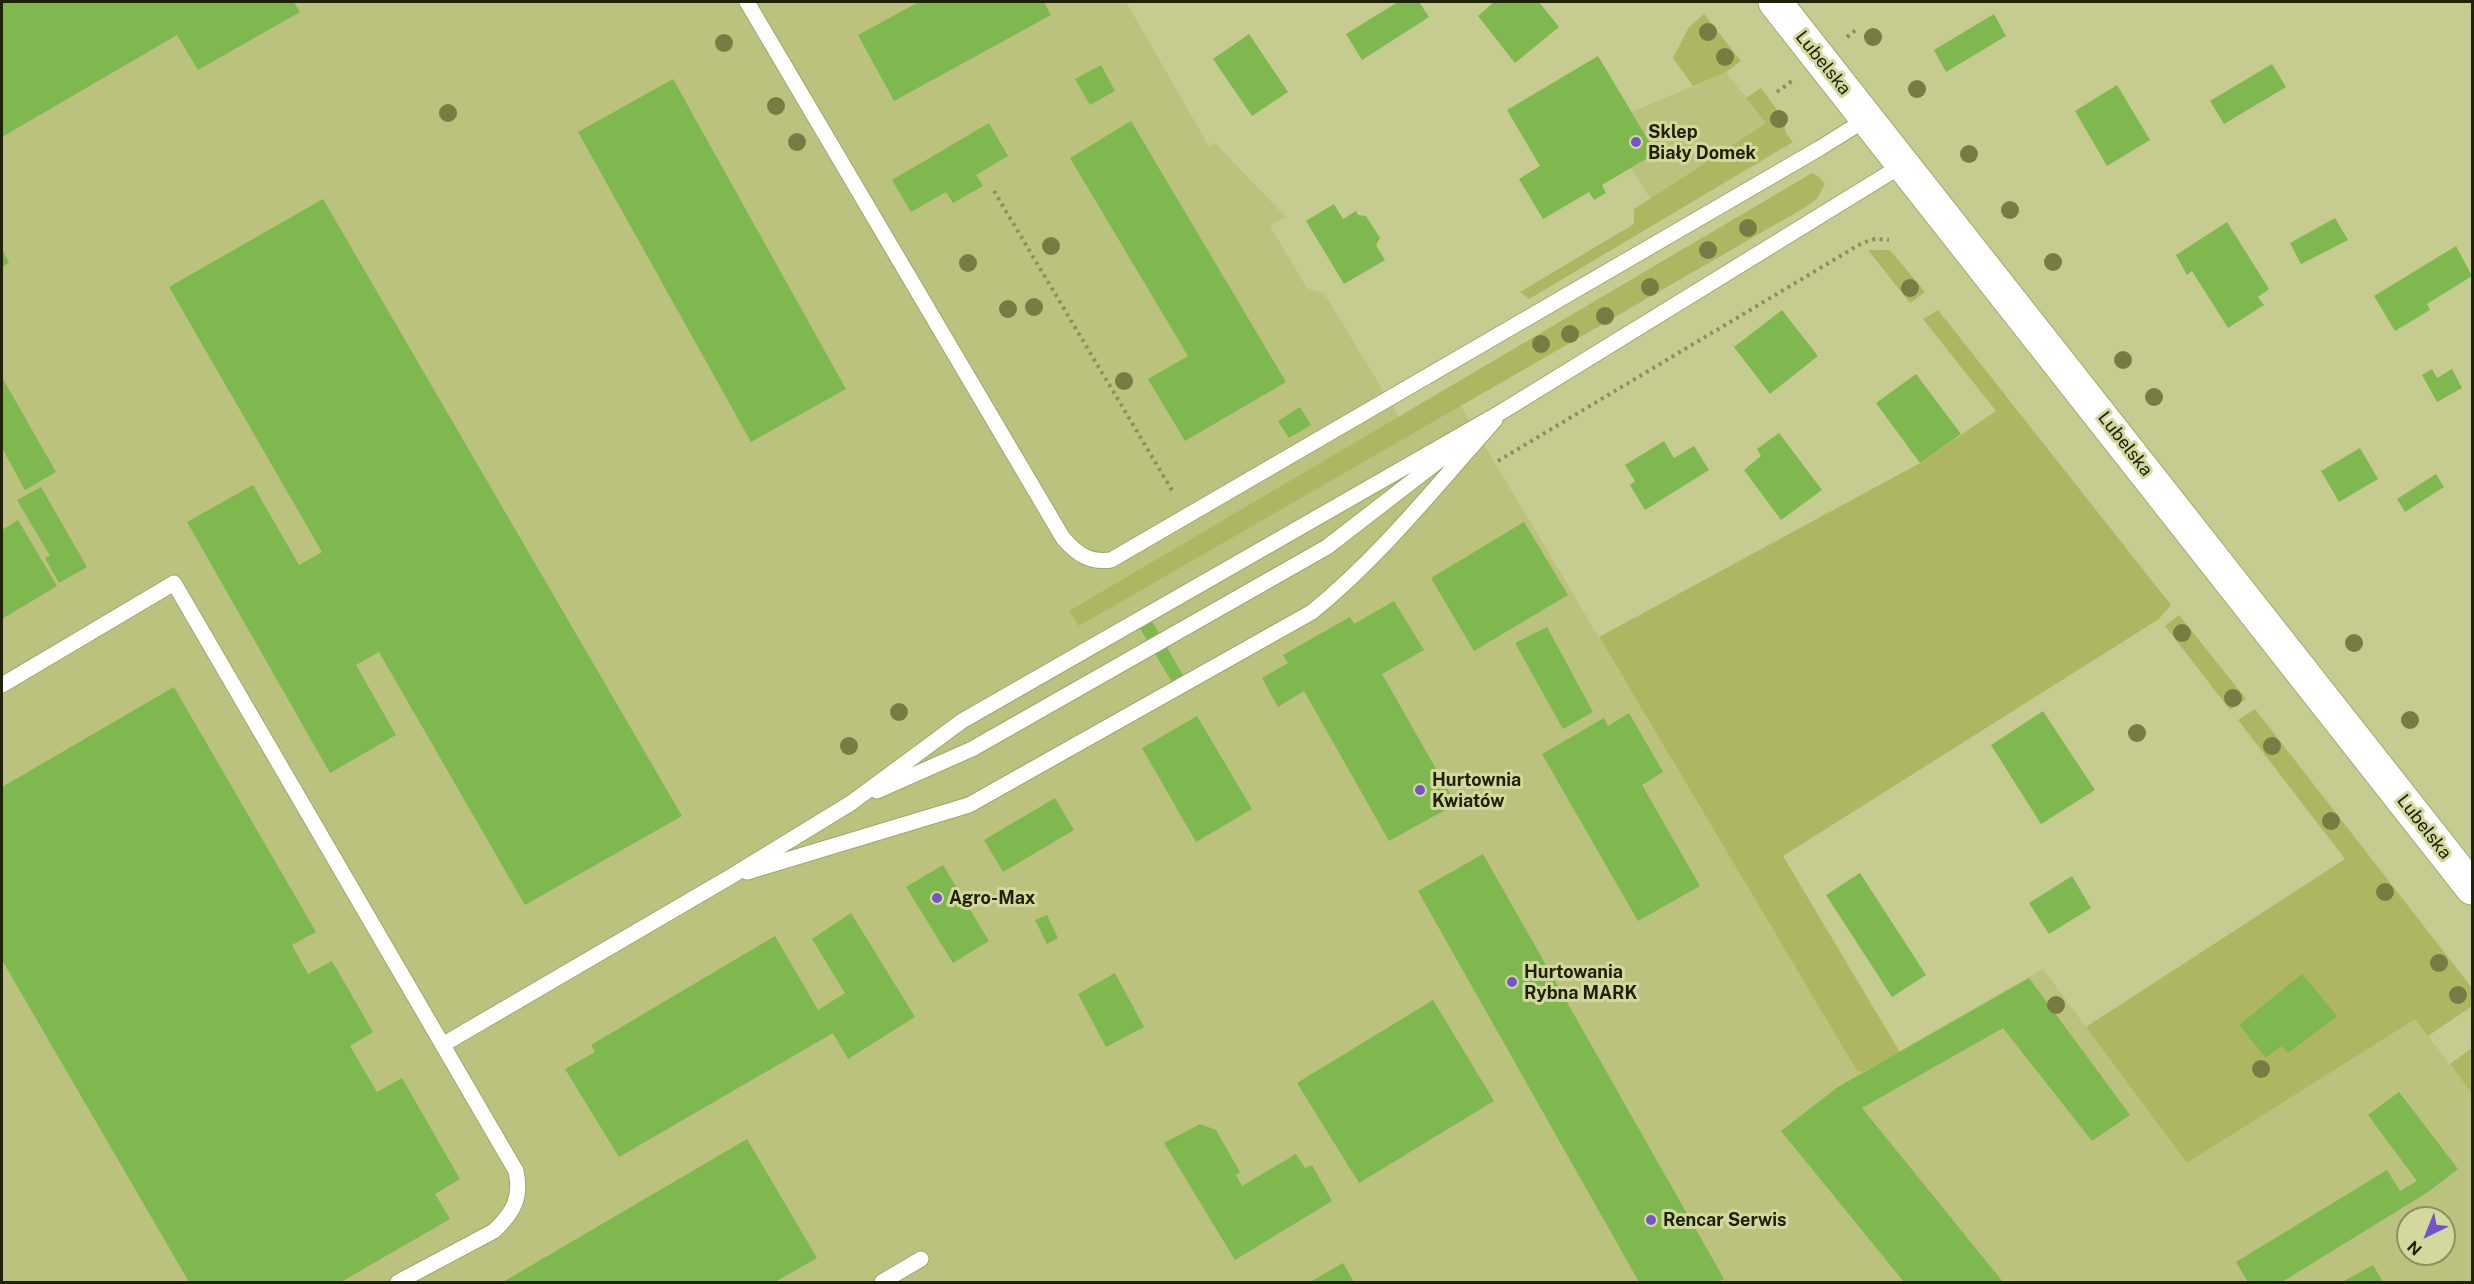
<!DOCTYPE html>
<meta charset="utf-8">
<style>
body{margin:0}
#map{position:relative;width:2474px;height:1284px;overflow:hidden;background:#c6cc90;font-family:"Public Sans",sans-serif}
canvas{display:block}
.frame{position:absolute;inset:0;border:3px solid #202109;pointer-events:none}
.north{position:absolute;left:2396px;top:1206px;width:60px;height:60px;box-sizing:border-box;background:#d3d99d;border:2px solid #8b8f62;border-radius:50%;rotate:223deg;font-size:16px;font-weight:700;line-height:24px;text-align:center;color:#202109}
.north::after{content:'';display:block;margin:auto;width:21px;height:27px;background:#7653cd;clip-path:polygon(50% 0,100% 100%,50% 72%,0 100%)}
</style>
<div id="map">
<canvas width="2474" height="1284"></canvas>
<div class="frame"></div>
<div class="north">N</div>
</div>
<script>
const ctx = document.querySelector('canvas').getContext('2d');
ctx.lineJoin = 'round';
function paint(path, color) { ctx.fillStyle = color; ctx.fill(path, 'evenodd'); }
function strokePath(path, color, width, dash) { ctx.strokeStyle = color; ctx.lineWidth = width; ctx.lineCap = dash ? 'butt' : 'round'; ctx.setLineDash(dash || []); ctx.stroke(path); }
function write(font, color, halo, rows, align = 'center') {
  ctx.font = font + ' "Public Sans",sans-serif'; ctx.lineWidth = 6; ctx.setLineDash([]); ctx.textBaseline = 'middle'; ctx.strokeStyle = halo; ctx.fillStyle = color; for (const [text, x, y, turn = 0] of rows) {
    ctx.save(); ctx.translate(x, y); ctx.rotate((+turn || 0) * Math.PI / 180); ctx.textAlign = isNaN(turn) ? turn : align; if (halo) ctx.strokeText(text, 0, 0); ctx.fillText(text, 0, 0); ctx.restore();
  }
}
paint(new Path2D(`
 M2,2H1126L1209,146L1215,143L1286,217L1270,226L1307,288L1324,293L1410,435L1461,406L1857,1071L1863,1072L2043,969L2187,1163L2415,1018L2472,1094V1282H2ZM2408,1218H2444V1254H2408Z
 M1726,72L1766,123L1650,198L1631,168L1656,153L1632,112Z`), '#bbc27e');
paint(new Path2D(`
 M1704,14L1741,61L1726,72L1693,86L1673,58L1689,27Z
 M1761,88L1783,118L1786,133L1793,142L1529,299L1520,292L1634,224V209L1766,123L1746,98Z
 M1812,173L1818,176L1825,184L1817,199L1804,208L1079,626L1069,611Z
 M1868,250H1890L1925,292L1910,303Z
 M1938,310L2171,605L2159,619L1783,856L1900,1052L1863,1072L1857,1071L1599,637L1920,463L1996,411L1923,319Z
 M2179,615L2246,699L2230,710L2165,626Z
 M2255,709L2472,988V1006L2428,1036L2415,1019L2187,1163L2086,1027L2345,859L2238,720Z
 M2472,1048V1094L2450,1064Z`), '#afb662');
paint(new Path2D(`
 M2,2H294L300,12L198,70L177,35L2,137Z
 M919,2H1044L1051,15L894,101L858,35Z
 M1398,2H1419L1429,17L1362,60L1346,34Z
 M1494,2H1539L1559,27L1515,63L1478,16Z
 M1994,14L2006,36L1946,72L1934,50Z
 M1249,34L1288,92L1252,116L1213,59Z
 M1598,56L1656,153L1602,185L1606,193L1594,200L1589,192L1543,219L1519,179L1540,166L1507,110Z
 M2272,64L2286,87L2224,124L2210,101Z
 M1101,65L1115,91L1090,105L1075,79Z
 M673,79L846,389L751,442L578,132Z
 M2117,85L2150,140L2107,166L2075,111Z
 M1131,121L1286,382L1185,441L1148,379L1188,356L1070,158Z
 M989,123L1008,156L976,175L983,186L953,203L946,192L911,212L892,180Z
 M323,199L682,816L525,905L379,652L356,665L396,735L330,773L187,522L253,485L299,565L322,552L169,287Z
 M1334,204L1343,219L1356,211L1358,215L1366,216L1380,238L1376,245L1385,260L1344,284L1306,221Z
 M2335,218L2348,240L2301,264L2290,243Z
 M2227,222L2269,289L2258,297L2264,305L2228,328L2192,271L2187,275L2176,255Z
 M2456,246L2472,276L2427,304L2430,310L2395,331L2374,296Z
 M2,249L9,263L2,267Z
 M1782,310L1818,356L1770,394L1734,347Z
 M2432,369L2437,378L2452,369L2462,388L2437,402L2422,375Z
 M1916,374L1961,434L1920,463L1876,403Z
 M3,379L56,472L25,490L2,448Z
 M1300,407L1311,425L1289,438L1278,421Z
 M1779,433L1822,490L1781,520L1744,470L1761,456L1757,449Z
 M1664,441L1674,458L1694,446L1709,470L1645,510L1630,485L1635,481L1625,465Z
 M2360,448L2378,479L2339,502L2321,471Z
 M2436,474L2444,487L2405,512L2397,499Z
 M41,487L87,567L59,583L45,558L50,556L17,500Z
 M18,520L57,586L2,619V530Z
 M1524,522L1568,595L1474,651L1431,578Z
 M1394,601L1424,650L1382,674L1456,804L1389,841L1304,691L1278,707L1262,678L1288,663L1283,655L1350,617L1354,624Z
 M1147,613L1187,682L1176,689L1135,620Z
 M1547,627L1593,712L1563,729L1515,643Z
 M174,687L316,932L292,945L308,974L332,961L373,1032L350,1046L377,1092L402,1078L460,1179L435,1194L450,1219L341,1282H189L2,960V787Z
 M2043,711L2095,790L2041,824L1991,745Z
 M1629,713L1663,772L1642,785L1700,886L1638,921L1542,754L1604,718L1608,726Z
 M1197,716L1252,809L1196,842L1142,748Z
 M1055,798L1074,830L1003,872L984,840Z
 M1483,854L1724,1279L1718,1282H1639L1418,891Z
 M943,865L989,941L953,963L906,887Z
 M1860,873L1926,975L1892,997L1826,895Z
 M2072,876L2091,908L2049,934L2029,903Z
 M851,913L915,1017L848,1059L833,1033L619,1157L565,1069L595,1052L591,1045L775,936L818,1010L845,993L812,939Z
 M1047,915L1058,938L1047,944L1035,920Z
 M1115,973L1144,1027L1106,1047L1078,994Z
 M2302,974L2337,1016L2288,1053L2281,1046L2266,1058L2239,1025Z
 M2029,978L2130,1115L2092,1141L2003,1028L1862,1108L2003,1282H1904L1781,1131L1838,1087Z
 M1433,1000L1494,1101L1359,1183L1297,1083Z
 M2399,1092L2458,1169L2428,1192L2282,1282H2248L2236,1262L2387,1170L2400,1191L2417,1181L2368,1115Z
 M1200,1124L1216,1130L1240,1172L1236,1175L1242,1186L1296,1154L1305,1168L1312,1165L1332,1201L1235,1260L1164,1143Z
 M747,1139L817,1258L775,1282H503Z
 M1343,1263L1354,1282H1310Z
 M2373,1265L2383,1282H2342Z`), '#7fb84e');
const lane = new Path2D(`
 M747,2L1063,538C1077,554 1089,563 1111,560L1820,148L1868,118
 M2,685L174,583L516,1171C522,1198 513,1213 494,1231L398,1282
 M877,791L972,749L1327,547L1463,442
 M747,872L969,805L1312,612C1381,556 1436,486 1495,420
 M444,1044L730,877L851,803L962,721L1503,411L1904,164
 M882,1282L921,1259`);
const secondary = new Path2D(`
 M1775,2L2472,888`);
strokePath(lane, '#a0a66b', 17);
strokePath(secondary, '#a0a66b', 35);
strokePath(new Path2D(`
 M1847,37L1858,28
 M1777,92L1792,81
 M994,191L1173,492
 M1498,461L1862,243L1875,239L1889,240`), '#8b8f60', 4, [3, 4.5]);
strokePath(lane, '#fff', 15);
strokePath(secondary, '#fff', 33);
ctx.fillStyle = '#787c43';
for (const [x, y] of [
 [1708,32],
 [1873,37],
 [724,43],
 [1725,57],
 [1917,89],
 [776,106],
 [448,113],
 [1779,119],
 [797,142],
 [1969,154],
 [2010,210],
 [1748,228],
 [1051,246],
 [1708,250],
 [2053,262],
 [968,263],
 [1650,287],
 [1910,288],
 [1034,307],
 [1008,309],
 [1605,316],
 [1570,334],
 [1541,344],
 [2123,360],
 [1124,381],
 [2154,397],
 [2182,633],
 [2354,643],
 [2233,698],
 [899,712],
 [2410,720],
 [2137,733],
 [849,746],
 [2272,746],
 [2331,821],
 [2385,892],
 [2439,963],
 [2458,995],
 [2056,1005],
 [2261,1069]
]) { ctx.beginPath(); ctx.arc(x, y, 9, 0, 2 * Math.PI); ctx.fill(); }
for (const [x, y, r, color] of [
 [1636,142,6,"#7653cd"],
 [1420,790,6,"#7653cd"],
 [937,898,6,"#7653cd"],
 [1512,982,6,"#7653cd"],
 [1651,1220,6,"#7653cd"]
]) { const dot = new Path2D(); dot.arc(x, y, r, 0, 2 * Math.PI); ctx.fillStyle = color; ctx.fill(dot); strokePath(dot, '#d3d99d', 2); }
write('18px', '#202109', '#d3d99d', [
 ["Lubelska",1823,63,51],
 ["Lubelska",2125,444,52],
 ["Lubelska",2424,827,52]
]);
write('bold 18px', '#202109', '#d3d99d', [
 ["Sklep",1648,132],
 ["Biały Domek",1648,153],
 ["Hurtownia",1432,780],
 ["Kwiatów",1432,801],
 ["Agro-Max",949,898],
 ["Hurtowania",1524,972],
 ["Rybna MARK",1524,993],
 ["Rencar Serwis",1663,1220]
], 'left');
</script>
